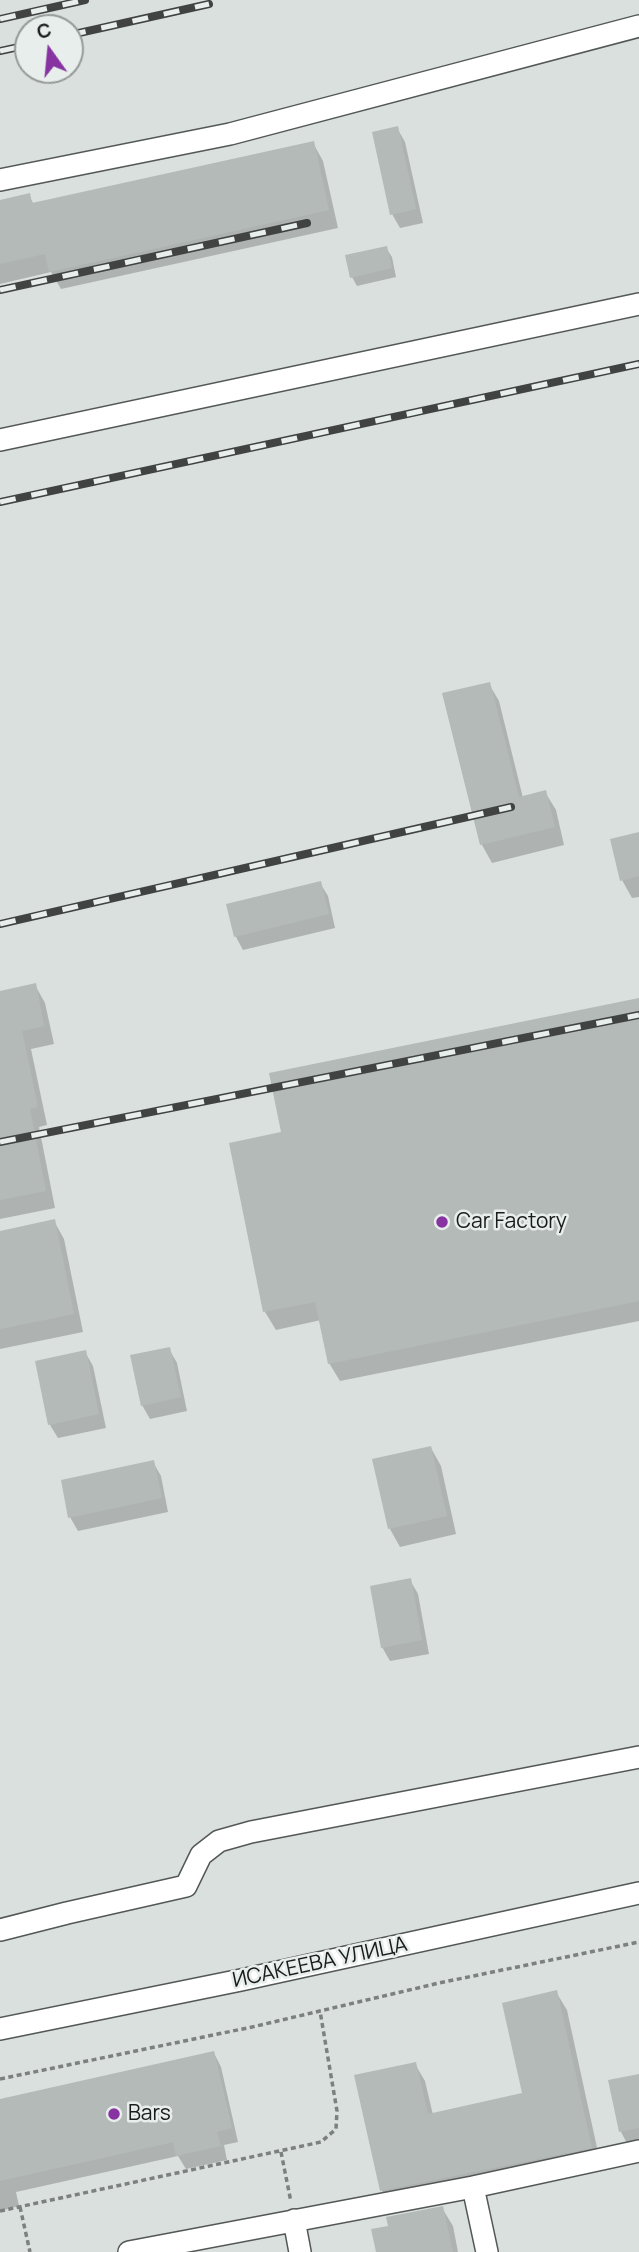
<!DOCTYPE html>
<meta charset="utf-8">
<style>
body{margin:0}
#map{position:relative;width:639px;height:2252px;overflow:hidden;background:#dae0de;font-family:Manrope,sans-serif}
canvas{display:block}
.north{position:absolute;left:14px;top:14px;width:70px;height:70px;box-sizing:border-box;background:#e7eeeb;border:2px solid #959a98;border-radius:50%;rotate:345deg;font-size:19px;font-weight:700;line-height:28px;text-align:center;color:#1a1c1b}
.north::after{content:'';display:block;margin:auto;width:24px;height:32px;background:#8733a1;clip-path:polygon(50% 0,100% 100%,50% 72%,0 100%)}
</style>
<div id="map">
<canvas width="639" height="2252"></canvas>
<div class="north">С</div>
</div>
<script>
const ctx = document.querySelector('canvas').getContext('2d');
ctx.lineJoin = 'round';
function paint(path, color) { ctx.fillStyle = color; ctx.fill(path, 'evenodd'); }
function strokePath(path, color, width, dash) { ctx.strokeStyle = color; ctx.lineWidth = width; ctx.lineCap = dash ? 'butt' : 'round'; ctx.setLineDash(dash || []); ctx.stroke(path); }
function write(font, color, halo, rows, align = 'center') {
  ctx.font = font + ' Manrope,sans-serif'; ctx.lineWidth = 5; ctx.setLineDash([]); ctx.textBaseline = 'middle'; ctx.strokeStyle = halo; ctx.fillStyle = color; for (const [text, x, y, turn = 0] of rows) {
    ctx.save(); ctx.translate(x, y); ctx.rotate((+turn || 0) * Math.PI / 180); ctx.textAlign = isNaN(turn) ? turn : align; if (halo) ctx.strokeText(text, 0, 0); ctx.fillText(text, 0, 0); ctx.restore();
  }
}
paint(new Path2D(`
 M397,128L405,142L423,223L400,228L392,214Z
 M313,143L323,161L338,228L61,289L51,272L0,284V202L29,195L34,205Z
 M386,248L392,257L396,277L357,286L352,277Z
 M489,684L499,701L523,798L545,792L556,810L564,845L492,863L482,845L444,695Z
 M639,834V897L632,898L622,880Z
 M320,883L328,896L335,928L243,950L236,937L228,905Z
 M35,985L45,1003L54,1044L31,1049L47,1125L39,1127L55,1208L0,1219V992Z
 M639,1000V1321L340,1381L329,1363L321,1320L276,1330L265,1312L231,1144L283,1134Z
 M54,1221L64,1239L83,1332L0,1349V1232Z
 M169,1349L177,1363L187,1411L150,1419L142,1405Z
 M85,1352L93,1366L106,1428L58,1438L50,1425Z
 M431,1448L441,1466L456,1534L400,1547L390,1529L375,1461Z
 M153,1462L161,1476L168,1512L78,1531L70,1517Z
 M410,1580L418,1594L429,1654L390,1661L382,1647Z
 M556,1992L567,2010L601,2166L392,2208L382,2191L415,2064L425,2081L433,2115L525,2095Z
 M214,2053L221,2067L238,2142L224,2145L227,2160L186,2169L178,2156L16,2192L19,2206L0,2211V2101Z
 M639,2076V2143L628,2145L621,2132L610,2081Z
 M442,2208L453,2226L458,2252H378L390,2227Z`), '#0003');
paint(new Path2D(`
 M398,126L416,209L390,215L372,132Z
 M314,141L329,210L49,272L45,254L0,264V200L30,193L32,203Z
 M387,246L392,268L350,278L345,255Z
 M490,682L519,797L546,790L555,827L480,845L442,693Z
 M639,832V876L620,881L610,839Z
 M321,881L329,914L234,937L226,904Z
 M36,983L44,1026L22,1031L38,1107L30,1109L46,1191L0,1200V991Z
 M639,998V1301L328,1364L315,1302L263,1312L229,1143L281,1132L269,1073Z
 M55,1219L74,1314L0,1329V1231Z
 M170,1347L181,1397L141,1406L130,1355Z
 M86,1350L99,1414L48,1425L35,1361Z
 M431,1446L447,1516L388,1529L372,1459Z
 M154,1460L162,1498L68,1518L61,1480Z
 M411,1578L422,1640L381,1648L370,1586Z
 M557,1990L592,2148L380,2191L354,2075L416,2062L428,2114L522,2093L502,2003Z
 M214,2051L232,2128L217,2132L221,2146L176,2156L173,2142L0,2181V2099Z
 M639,2074V2128L619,2132L608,2080Z
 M443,2206L453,2252H376L371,2229L388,2226L386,2217Z`), '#b3bab7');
const minor = new Path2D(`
 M0,180L230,134L639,26
 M0,440L639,304
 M0,1930L67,1913L186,1886L201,1855L219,1841L251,1832L639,1757
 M0,2029L241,1980L639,1893
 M473,2187L487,2252
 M294,2220L300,2252
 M129,2252L473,2187L639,2151`);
strokePath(minor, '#535856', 24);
strokePath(new Path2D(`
 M0,2079L252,2027L439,1983L639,1942
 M281,2152L291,2202
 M20,2207L30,2252
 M0,2211L321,2142L336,2129L337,2111L320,2011`), '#7c807e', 3.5, [5, 3.5]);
strokePath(minor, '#fff', 21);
const rail = new Path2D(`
 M0,19L85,0
 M70,35L209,4
 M0,51L28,45
 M0,290L307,223
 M0,502L639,364
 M0,924L511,807
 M0,1142L639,1015`);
strokePath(rail, '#404342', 8);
strokePath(rail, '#e7eeeb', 5, [16]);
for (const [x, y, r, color] of [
 [442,1222,7,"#8733a1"],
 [114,2114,7,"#8733a1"]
]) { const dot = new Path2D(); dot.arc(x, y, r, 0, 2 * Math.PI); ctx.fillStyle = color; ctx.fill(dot); strokePath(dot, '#e7eeeb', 2.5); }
write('21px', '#1a1c1b', '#e7eeeb', [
 ["Car Factory",456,1222],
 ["Bars",128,2114]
], 'left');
write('21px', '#1a1c1b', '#e7eeeb', [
 ["ИСАКЕЕВА УЛИЦА",320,1963,-12]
]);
</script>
